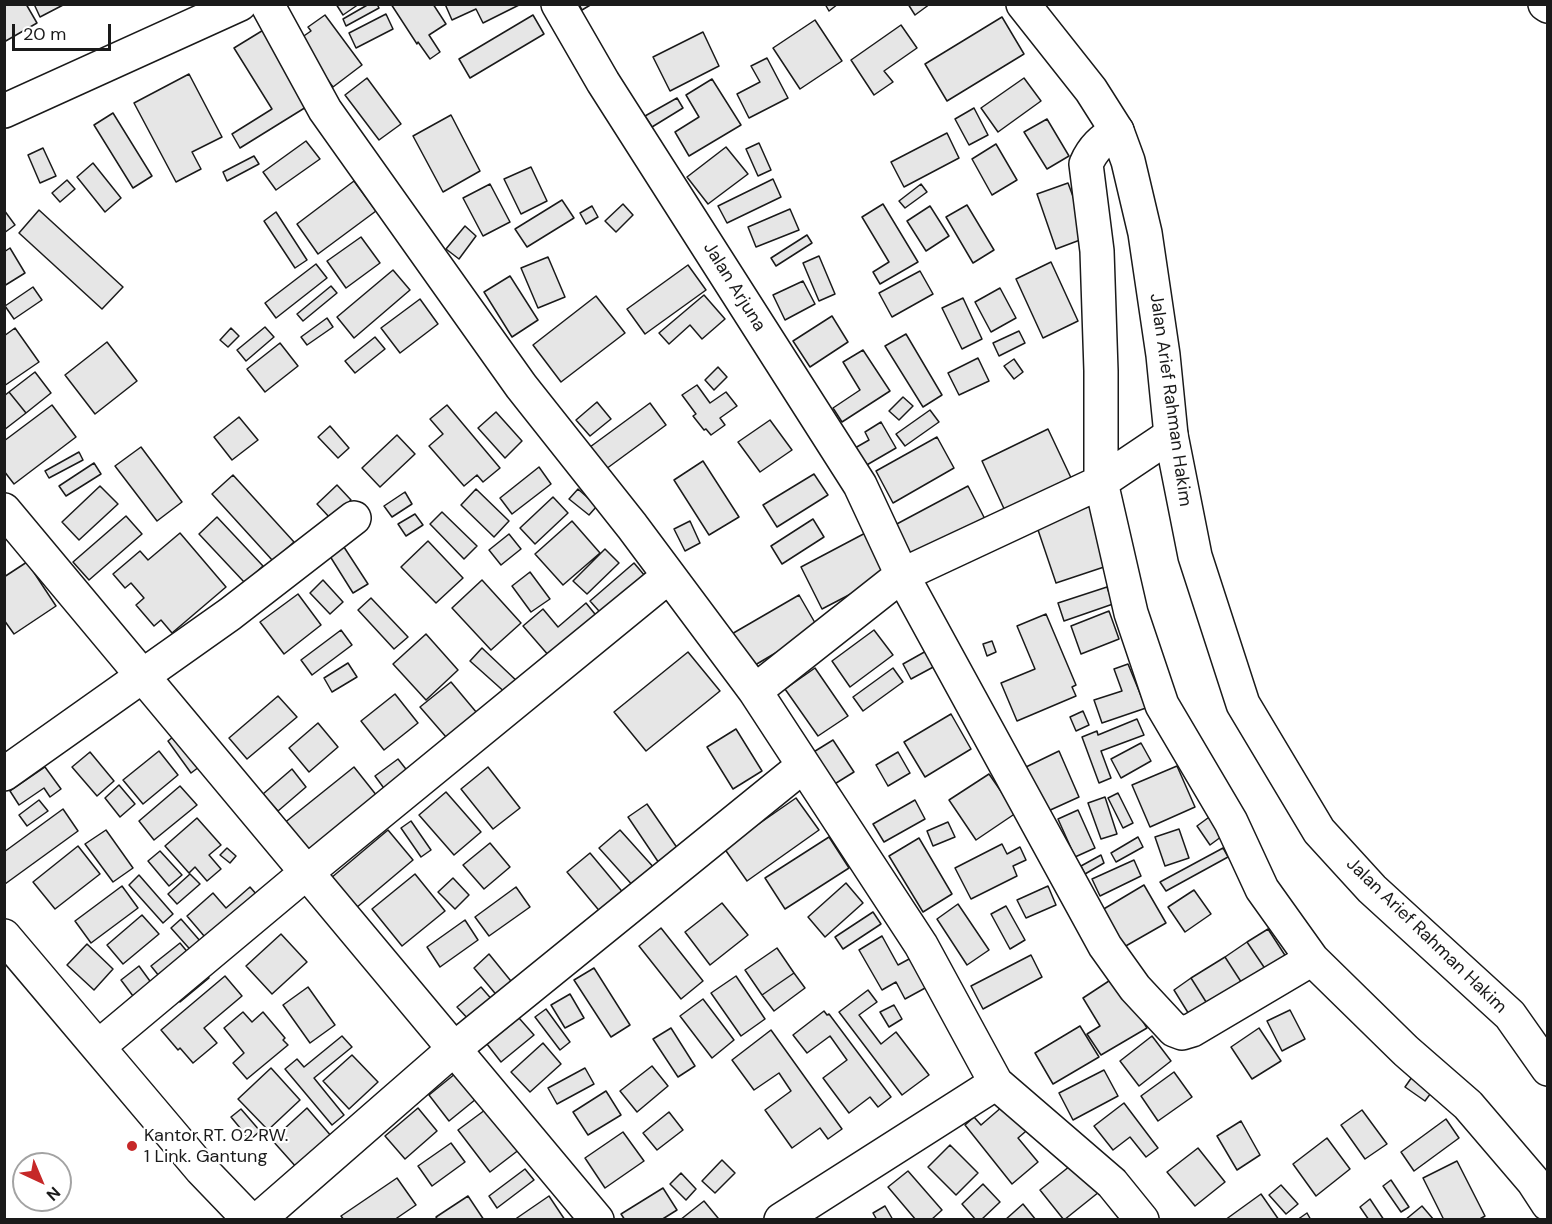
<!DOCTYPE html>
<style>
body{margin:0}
#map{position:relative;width:1552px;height:1224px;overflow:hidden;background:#fff;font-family:"DM Sans",sans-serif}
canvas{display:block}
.frame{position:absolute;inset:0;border:6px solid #1a1a1a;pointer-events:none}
.north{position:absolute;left:12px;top:1152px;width:60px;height:60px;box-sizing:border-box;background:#fff;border:2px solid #a3a3a3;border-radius:50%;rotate:136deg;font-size:16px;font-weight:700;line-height:24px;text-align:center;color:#1a1a1a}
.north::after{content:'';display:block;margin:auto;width:21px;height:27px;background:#c62828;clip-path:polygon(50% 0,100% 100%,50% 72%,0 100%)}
.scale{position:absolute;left:12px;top:24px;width:99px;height:27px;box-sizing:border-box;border:3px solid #1a1a1a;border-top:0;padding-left:8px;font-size:18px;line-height:21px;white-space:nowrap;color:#1a1a1a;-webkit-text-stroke:4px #fff;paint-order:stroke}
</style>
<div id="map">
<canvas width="1552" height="1224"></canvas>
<div class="frame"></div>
<div class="north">N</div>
<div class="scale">20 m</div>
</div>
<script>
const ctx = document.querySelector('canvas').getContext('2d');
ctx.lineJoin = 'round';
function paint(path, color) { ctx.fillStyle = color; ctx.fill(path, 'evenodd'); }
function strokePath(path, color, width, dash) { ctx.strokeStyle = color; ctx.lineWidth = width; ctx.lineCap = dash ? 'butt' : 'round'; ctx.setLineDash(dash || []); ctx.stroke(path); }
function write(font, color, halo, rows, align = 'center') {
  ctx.font = font + ' "DM Sans",sans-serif'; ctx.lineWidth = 4.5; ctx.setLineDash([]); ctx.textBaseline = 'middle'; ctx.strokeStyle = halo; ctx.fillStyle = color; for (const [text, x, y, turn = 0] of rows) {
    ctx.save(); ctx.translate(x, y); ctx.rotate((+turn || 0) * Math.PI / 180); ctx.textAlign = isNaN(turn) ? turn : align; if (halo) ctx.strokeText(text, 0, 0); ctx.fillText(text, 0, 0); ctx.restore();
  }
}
const building = new Path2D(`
 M4,4H26L37,23L4,42Z
 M34,4H65L40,17Z
 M336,4H359L343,15Z
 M369,4H377L379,8L346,26L343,19Z
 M391,4H433L446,24L429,35L440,52L430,59L418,42L417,44Z
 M445,4H521L483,23L476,9L452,20Z
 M579,4H592L582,10Z
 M825,4H838L829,11Z
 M908,4H930L915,15Z
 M386,14L393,29L356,48L349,33Z
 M325,15L362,65L333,87L298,40L311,31L308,27Z
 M533,15L544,34L470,78L459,59Z
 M1002,17L1024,54L947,101L925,64Z
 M815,20L842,61L800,89L773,48Z
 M901,25L917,48L884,71L893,82L874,95L851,60Z
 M265,29L311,104L240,148L232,134L272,109L234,48Z
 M703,32L719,66L670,91L653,57Z
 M767,58L788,98L749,118L737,94L760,82L751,66Z
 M189,74L222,137L192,152L201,169L176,182L134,103Z
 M367,78L401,124L379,140L345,95Z
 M1024,78L1041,101L998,132L981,108Z
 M712,79L741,125L689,156L675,132L699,117L686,95Z
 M677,98L683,108L652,127L645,116Z
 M974,108L988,135L969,145L955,119Z
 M113,113L152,176L133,188L94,125Z
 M451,115L480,171L443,192L413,136Z
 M1047,119L1069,156L1047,169L1024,132Z
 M947,133L959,158L904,187L891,162Z
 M306,141L320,159L276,190L263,172Z
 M759,143L771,170L758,176L746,149Z
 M996,144L1017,180L992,195L972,159Z
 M726,147L748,174L708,204L687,177Z
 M43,148L56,176L40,183L28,155Z
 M254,156L259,164L227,181L223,172Z
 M93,163L121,198L105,212L77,177Z
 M531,167L547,201L521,214L504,179Z
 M773,179L781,197L727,223L718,206Z
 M67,180L75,189L60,202L52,193Z
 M354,181L376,211L318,254L297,224Z
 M1068,183L1088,237L1056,249L1037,194Z
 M490,184L510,222L483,236L463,198Z
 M921,184L927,192L905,208L899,201Z
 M562,200L574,218L527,247L515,229Z
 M623,204L633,215L616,232L605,221Z
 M883,204L918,262L880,284L873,272L889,262L862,217Z
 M967,205L994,250L973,263L946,217Z
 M592,206L598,217L586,224L580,213Z
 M930,206L949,236L926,251L907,221Z
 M790,209L799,230L756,247L748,227Z
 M4,210L15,225L4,233Z
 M39,210L123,287L102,309L19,233Z
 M276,212L307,260L295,268L264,221Z
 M465,226L476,236L459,259L446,249Z
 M807,235L812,243L776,266L771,258Z
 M361,237L380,263L346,288L327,261Z
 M10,248L25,273L4,286V252Z
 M819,256L835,294L819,301L803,263Z
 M548,257L565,297L538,308L521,268Z
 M1051,262L1078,321L1043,338L1016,279Z
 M316,264L327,278L276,318L265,303Z
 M688,265L706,290L645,334L627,309Z
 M393,270L410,290L354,338L337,317Z
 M920,271L933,294L892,317L879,293Z
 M510,276L538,320L512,337L484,292Z
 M803,281L815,304L785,320L773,295Z
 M331,286L337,293L303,321L297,314Z
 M33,287L42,300L14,319L5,306Z
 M1000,288L1016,318L991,332L975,302Z
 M704,295L725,319L702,339L690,325L669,344L659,333Z
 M596,296L625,333L561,382L533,345Z
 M963,298L982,339L962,349L942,308Z
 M420,299L438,324L400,353L381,328Z
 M832,316L848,342L810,367L793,341Z
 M327,318L333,327L307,345L301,337Z
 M265,327L274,337L246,361L237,350Z
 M15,328L39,362L4,386V336Z
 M231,328L239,336L228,347L220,340Z
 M1019,331L1025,343L999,356L993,343Z
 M906,334L942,395L923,407L885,346Z
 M375,337L385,349L355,373L345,361Z
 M107,342L137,381L95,414L65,375Z
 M280,343L298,366L265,392L247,369Z
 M863,350L890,391L842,422L833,408L860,390L843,362Z
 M978,358L989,381L959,395L948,373Z
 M1014,359L1023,372L1014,379L1004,366Z
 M718,367L727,377L714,390L705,380Z
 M35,372L51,393L26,413L9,392Z
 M697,385L710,403L726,392L737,406L720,418L725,425L711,435L706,429L704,430L693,416L696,414L682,395Z
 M9,392L26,413L4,430V396Z
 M903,397L913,406L899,420L889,411Z
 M597,402L611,419L590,436L576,420Z
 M650,403L666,425L606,469L590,447Z
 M52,405L76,437L14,484L4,471V441Z
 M447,405L500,468L483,482L477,475L464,486L429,446L443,434L430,419Z
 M930,410L939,422L905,446L896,434Z
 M496,412L522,441L505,458L478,428Z
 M239,417L258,440L232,460L214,437Z
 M770,420L792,450L760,472L738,442Z
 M881,422L896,448L865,466L855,448L869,440L865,432Z
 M330,426L349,448L338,458L318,437Z
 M1048,429L1073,482L1006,513L982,461Z
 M397,435L415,454L380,487L362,468Z
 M937,437L954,468L893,503L876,471Z
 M141,447L182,502L157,521L115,466Z
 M79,452L83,460L49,478L45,471Z
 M703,461L739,517L709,535L674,480Z
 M94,463L101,474L66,496L59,486Z
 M539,467L551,484L512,514L500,498Z
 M814,474L828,495L777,527L763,505Z
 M233,475L294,542L273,561L212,494Z
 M337,485L351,500L331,519L317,504Z
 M100,486L118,504L79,540L62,522Z
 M968,486L989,527L914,566L893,526Z
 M476,489L509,521L494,537L461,505Z
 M578,489L597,506L589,515L569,499Z
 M405,492L412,504L392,517L384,506Z
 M553,497L568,513L535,544L520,528Z
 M1094,505L1113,564L1056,583L1036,524Z
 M442,512L477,546L464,559L430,524Z
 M415,514L423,525L406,536L398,524Z
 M126,516L142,534L89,580L73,562Z
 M217,517L263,566L245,583L199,534Z
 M813,519L824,537L782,564L771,546Z
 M572,521L600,553L563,585L535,554Z
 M690,521L700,543L685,551L674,529Z
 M871,530L893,572L822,609L801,567Z
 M180,533L226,587L172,633L161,620L154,626L136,605L144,598L131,583L125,588L113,574L140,551L148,560Z
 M509,534L521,549L501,565L489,550Z
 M428,541L463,578L436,603L401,567Z
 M342,544L368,584L353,593L328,553Z
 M605,549L619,563L587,594L573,581Z
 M27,562L56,606L14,634L4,620V577Z
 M634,563L651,583L607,620L590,601Z
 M530,572L550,599L531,612L512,586Z
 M323,580L343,602L330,614L310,593Z
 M482,580L521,623L491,650L452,608Z
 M1107,587L1113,604L1064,621L1058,603Z
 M298,594L321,625L284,654L260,622Z
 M799,595L818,628L750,668L730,635Z
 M371,598L408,637L394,649L358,610Z
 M586,603L599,619L556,664L523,626L543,609L558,627Z
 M1109,611L1119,639L1081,654L1071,626Z
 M1046,614L1076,685L1072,687L1076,696L1017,721L1001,683L1035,669L1017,626Z
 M341,630L352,645L312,675L301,660Z
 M874,630L893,655L850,687L832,661Z
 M426,634L458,670L426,700L393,664Z
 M992,641L996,652L987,656L983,644Z
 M482,648L519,683L508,695L470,661Z
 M928,650L937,665L911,679L903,664Z
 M688,652L720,691L646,751L614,712Z
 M348,663L357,677L332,692L324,678Z
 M1128,664L1146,708L1102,723L1094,700L1122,691L1114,669Z
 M815,668L848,716L818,736L785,689Z
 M893,668L903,682L863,711L853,697Z
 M451,682L482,719L453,745L420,707Z
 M395,694L418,723L384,750L361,721Z
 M278,696L297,717L247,759L229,738Z
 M1083,711L1089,725L1076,731L1070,717Z
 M951,714L971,749L925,777L904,742Z
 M1137,719L1144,735L1101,751L1111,778L1099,783L1082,737L1097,731L1098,735Z
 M318,723L338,747L309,772L289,748Z
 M736,729L762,771L733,789L707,747Z
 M179,732L203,764L191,773L168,741Z
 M833,740L854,772L833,785L812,753Z
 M1141,743L1151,761L1121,778L1111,759Z
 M159,751L178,775L143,804L123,780Z
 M1059,751L1079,797L1046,812L1026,767Z
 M90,752L114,781L97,796L72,767Z
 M898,752L910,773L888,786L876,765Z
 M398,759L409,773L386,791L375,776Z
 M1177,766L1195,807L1150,827L1132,785Z
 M45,767L61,789L50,797L44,788L19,805L10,791Z
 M354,767L381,801L310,858L283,824Z
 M488,767L520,808L493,829L461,789Z
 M292,769L306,787L278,811L263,794Z
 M989,774L1016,813L976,840L949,800Z
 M119,785L135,804L120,817L105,798Z
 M180,786L197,805L154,840L139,821Z
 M446,792L481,832L454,855L419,815Z
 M1118,793L1133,823L1123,828L1108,798Z
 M1105,797L1117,834L1101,839L1088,803Z
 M796,798L819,830L747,881L724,848Z
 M39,800L48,811L27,826L19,815Z
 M915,800L925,819L884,842L873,824Z
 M647,804L680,852L661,866L628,817Z
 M63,809L78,831L5,884L4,852Z
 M1078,810L1095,848L1075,857L1058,819Z
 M1216,812L1229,831L1210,845L1197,826Z
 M197,818L221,845L209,855L221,869L207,881L195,867L189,873L165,846Z
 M411,821L431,850L421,857L401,828Z
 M948,822L955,837L933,846L927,831Z
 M1179,829L1189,858L1165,866L1155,837Z
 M106,830L133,868L113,882L85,844Z
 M388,830L413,860L356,908L331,878Z
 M620,830L656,870L635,888L599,848Z
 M829,837L849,868L785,909L765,878Z
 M1138,837L1143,847L1116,862L1111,853Z
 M919,838L952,894L923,912L889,856Z
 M490,843L510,867L484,889L463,865Z
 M1002,844L1007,854L1020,847L1026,860L1013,866L1017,876L971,899L955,868Z
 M78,846L100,874L55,909L33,882Z
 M227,848L236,856L230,863L220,855Z
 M1223,848L1228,857L1166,891L1160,882Z
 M160,851L182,875L169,886L148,861Z
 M590,853L625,895L602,914L567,872Z
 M1101,855L1104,863L1085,874L1081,866Z
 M1134,860L1141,876L1100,896L1092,879Z
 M190,874L200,884L177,904L168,894Z
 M415,874L445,911L402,946L372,909Z
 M139,875L173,914L163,923L129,885Z
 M453,878L469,895L455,909L438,892Z
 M846,883L863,903L825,937L808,917Z
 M1144,885L1166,923L1124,947L1102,910Z
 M122,886L138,908L91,943L75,921Z
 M1048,886L1056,905L1026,918L1017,900Z
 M250,887L272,912L222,957L187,916L213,893L226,908Z
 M516,887L530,907L489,936L475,917Z
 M1194,890L1211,914L1185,932L1168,907Z
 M722,903L748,935L710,965L685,932Z
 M958,904L989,950L967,965L937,919Z
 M1006,906L1025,940L1010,949L991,914Z
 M873,912L881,924L843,949L835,937Z
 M142,915L159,934L123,964L107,945Z
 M181,919L214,957L204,965L171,928Z
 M465,920L478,940L440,967L427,947Z
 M661,928L703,981L681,999L639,946Z
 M1268,929L1290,963L1270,976L1247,942Z
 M281,934L307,962L272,994L246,966Z
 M882,936L898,965L911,958L927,987L905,999L896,982L882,990L859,950Z
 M1247,942L1270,976L1247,991L1225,957Z
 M180,943L209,978L180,1002L151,966Z
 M87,944L113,969L94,990L67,965Z
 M777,948L794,973L762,995L745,970Z
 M489,954L519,991L504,1004L474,968Z
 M1031,955L1042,977L983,1009L971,986Z
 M1225,957L1247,991L1213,1013L1191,978Z
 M139,966L163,999L145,1012L121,980Z
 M594,968L630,1025L611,1037L574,980Z
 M794,973L805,988L774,1011L762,995Z
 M225,976L242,996L204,1028L217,1043L193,1063L180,1048L178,1050L161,1030Z
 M736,976L765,1019L741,1036L711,993Z
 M1115,977L1147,1028L1101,1055L1087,1034L1100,1026L1083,998Z
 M1191,978L1213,1013L1195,1024L1174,990Z
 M308,987L335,1025L310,1043L283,1005Z
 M481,987L494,1002L471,1022L457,1007Z
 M868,990L877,1002L859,1015L881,1044L896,1032L929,1075L902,1095L839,1012Z
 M570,994L584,1018L565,1028L551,1005Z
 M703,999L734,1040L712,1058L680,1016Z
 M894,1005L902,1019L889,1027L880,1012Z
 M546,1009L570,1042L560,1050L535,1017Z
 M1290,1010L1305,1039L1282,1051L1267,1021Z
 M824,1011L827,1015L829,1014L891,1097L878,1107L870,1097L849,1113L823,1078L847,1060L830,1036L807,1053L793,1035Z
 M243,1012L252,1022L263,1012L285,1038L283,1040L288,1045L247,1079L233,1063L244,1053L224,1028Z
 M519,1018L534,1035L501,1062L487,1044Z
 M1080,1026L1099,1057L1053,1084L1035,1053Z
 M671,1028L695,1066L678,1077L653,1039Z
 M1259,1028L1281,1061L1252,1079L1231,1047Z
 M771,1030L842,1129L828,1139L820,1128L792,1148L765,1110L791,1091L779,1073L754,1090L732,1060Z
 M342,1036L352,1047L314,1078L344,1115L332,1125L285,1069L297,1059L304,1067Z
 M1152,1036L1171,1061L1139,1086L1120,1061Z
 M543,1043L561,1064L530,1092L511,1072Z
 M352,1055L378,1082L349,1109L323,1081Z
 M652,1066L668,1086L637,1112L620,1091Z
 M1419,1067L1439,1082L1425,1101L1405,1087Z
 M271,1068L300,1100L268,1130L238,1099Z
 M585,1068L594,1084L557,1104L548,1088Z
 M461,1069L481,1095L449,1121L429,1095Z
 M1104,1070L1118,1096L1073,1120L1059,1093Z
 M1174,1072L1192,1097L1158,1121L1141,1096Z
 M606,1091L621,1115L588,1135L573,1112Z
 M1010,1100L1032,1126L1018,1138L1038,1162L1012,1184L965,1125L974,1117L981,1125Z
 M1124,1103L1158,1148L1146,1157L1130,1137L1113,1150L1094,1126Z
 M489,1107L520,1149L490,1172L458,1130Z
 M307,1108L332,1137L297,1168L272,1140Z
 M418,1108L437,1131L405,1159L385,1136Z
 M241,1109L260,1131L250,1140L231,1117Z
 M1362,1110L1387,1144L1365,1159L1341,1125Z
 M669,1112L683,1130L657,1150L643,1133Z
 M1446,1119L1459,1138L1414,1171L1401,1152Z
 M1241,1121L1260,1155L1237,1170L1217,1136Z
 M623,1132L644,1161L605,1188L585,1158Z
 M1327,1138L1350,1169L1316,1196L1293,1164Z
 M451,1143L465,1162L432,1186L418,1166Z
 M950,1145L978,1173L956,1195L928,1167Z
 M1198,1148L1225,1182L1195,1206L1167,1172Z
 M722,1160L735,1173L715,1193L702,1181Z
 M1457,1161L1485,1216L1478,1220H1444L1423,1178Z
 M1075,1162L1099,1192L1064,1220L1040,1190Z
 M525,1169L534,1180L497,1208L489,1196Z
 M908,1171L942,1210L931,1220H916L888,1187Z
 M681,1173L696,1189L686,1200L670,1184Z
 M397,1178L416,1205L394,1220H344L341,1216Z
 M1391,1180L1409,1207L1401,1212L1383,1186Z
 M983,1184L1000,1202L981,1220H976L962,1204Z
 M1281,1185L1298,1204L1286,1214L1269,1195Z
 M663,1188L677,1210L661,1220H625L621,1214Z
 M1261,1194L1279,1220H1225Z
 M468,1196L484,1220H438L436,1217Z
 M549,1196L565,1220H514Z
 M1370,1199L1384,1220H1369L1360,1207Z
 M704,1201L718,1218L716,1220H680Z
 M1023,1204L1036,1220H1005Z
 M885,1206L893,1220H877L873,1213Z
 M1422,1206L1434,1220H1405Z
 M1307,1213L1311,1220H1297Z`);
paint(building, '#e6e6e6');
strokePath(building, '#1a1a1a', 1.5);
const minor = new Path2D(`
 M267,4L325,110L521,386L632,526L755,691L921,945L996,1083L1112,1183L1142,1220
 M558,4L603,82L860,485L902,575L1105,946L1135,988L1174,1030L1182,1033L1192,1030L1312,959
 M1545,4L1548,6
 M1117,131C1102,140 1093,148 1086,164L1097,251L1101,371V482L1131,613L1162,705L1231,822L1262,889L1312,959L1406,1051L1468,1105L1533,1181L1548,1204
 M4,510L597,1220
 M755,691L902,575L1101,482L1171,435
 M4,774L230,614L354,518
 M4,936L201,1169L250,1220
 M98,1047L306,873L669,576
 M258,1220L454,1049L803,766
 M781,1220L996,1083`);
const major = new Path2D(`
 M1023,4L1091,90L1117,131L1128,161L1145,233L1163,355L1171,435L1195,556L1243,704L1319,831L1372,889L1510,1015L1548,1069
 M4,111L240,4`);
strokePath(minor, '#1a1a1a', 36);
strokePath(major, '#1a1a1a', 36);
strokePath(minor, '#fff', 33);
strokePath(major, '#fff', 33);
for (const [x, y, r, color] of [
 [132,1146,6,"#c62828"]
]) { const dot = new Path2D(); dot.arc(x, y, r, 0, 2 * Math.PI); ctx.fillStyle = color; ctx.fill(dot); strokePath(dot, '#fff', 2); }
write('18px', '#1a1a1a', '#fff', [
 ["Jalan Arjuna",734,287,58],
 ["Jalan Arief Rahman Hakim",1170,400,82],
 ["Jalan Arief Rahman Hakim",1426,936,44]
]);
write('18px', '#1a1a1a', '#fff', [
 ["Kantor RT. 02 RW.",144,1136],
 ["1 Link. Gantung",144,1157]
], 'left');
</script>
